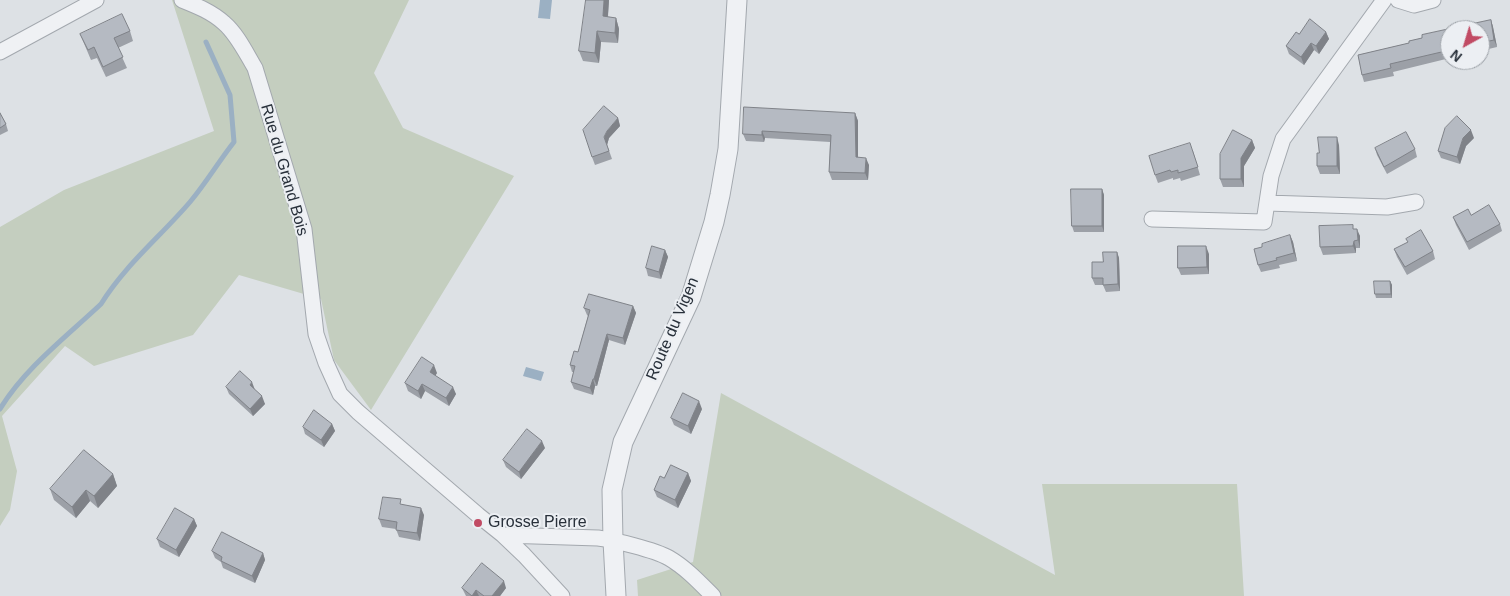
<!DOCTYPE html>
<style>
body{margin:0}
#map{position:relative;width:1510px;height:596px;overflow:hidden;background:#dde1e5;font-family:Arial,sans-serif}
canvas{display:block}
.north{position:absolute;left:1440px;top:20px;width:50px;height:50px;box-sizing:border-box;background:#eceff3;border:1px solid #9ea3a9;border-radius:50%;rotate:219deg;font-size:14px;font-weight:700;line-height:20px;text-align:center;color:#28303a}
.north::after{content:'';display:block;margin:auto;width:18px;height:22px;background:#c14b64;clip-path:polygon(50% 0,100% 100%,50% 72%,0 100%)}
</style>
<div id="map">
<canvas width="1510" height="596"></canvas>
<div class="north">N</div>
</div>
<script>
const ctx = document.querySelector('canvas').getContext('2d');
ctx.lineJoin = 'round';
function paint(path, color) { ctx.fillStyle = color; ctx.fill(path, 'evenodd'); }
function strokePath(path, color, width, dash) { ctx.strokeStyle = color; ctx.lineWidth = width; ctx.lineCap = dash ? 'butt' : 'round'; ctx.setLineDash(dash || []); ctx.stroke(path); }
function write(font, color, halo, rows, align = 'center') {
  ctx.font = font + ' Arial,sans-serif'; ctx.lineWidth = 4; ctx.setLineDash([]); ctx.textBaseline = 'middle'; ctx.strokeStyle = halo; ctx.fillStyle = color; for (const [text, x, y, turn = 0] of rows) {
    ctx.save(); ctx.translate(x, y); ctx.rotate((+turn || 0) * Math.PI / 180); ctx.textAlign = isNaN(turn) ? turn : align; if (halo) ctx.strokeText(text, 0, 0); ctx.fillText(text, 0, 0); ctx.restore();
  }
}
paint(new Path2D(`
 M172,0H409L374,73L403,128L514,176L371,410L334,360L321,299L239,275L193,335L94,366L65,346L2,416L17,471L10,510L0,526V227L64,190L214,131Z
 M721,393L1055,575L1042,484H1237L1244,596H638L637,580L693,562Z`), '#c4cebf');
paint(new Path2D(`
 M540,0H552L550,19L538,18Z
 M526,367L544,372L541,381L523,376Z`), '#9bb0c3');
strokePath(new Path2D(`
 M0,409C25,368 66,337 101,304C125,265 161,236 190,202C206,183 219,161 234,142L230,95L206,42`), '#9bb0c3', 5);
const minor = new Path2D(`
 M182,0C197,6 212,12 224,23C237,34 246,53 255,68L304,229L316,334L326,363L340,394L358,412L478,515L503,535L524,555L562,596
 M1398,0L1414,5L1433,0
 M0,52L96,0
 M1267,203L1387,207L1416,202
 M1152,219L1264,222L1271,176L1283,139L1384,0
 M503,535L598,538C614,540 655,550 669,558C686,568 699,582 713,596`);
const tertiary = new Path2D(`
 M616,596L613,541L612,490L623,442L691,297L714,222L720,195L728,149L737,0`);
strokePath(minor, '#a3a8ae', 17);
strokePath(tertiary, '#a3a8ae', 21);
strokePath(minor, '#eff1f4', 15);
strokePath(tertiary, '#eff1f4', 19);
paint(new Path2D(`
 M609,0L608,17L616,18L619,29L618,43L601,42L599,63L583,61L579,51Z
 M1491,20L1493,27L1497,47L1480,51V30H1450V58L1393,72L1394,76L1364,82L1362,75L1358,55L1409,43V41L1422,38V35Z
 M130,31L133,41L118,48L127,68L106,77L97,58L91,60L80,34Z
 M1326,32L1329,39L1319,54L1314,50L1304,65L1289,54L1286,46L1299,34Z
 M0,113L6,124L8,131L0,135Z
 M855,113L858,121V157L869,165L868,180H832L829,172L830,142L765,138L764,142L746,141L743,134Z
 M618,118L620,126L609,138L607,145L612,159L595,165L592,157Z
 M1474,138L1466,146L1460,164L1441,158L1438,151Z
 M1252,140L1255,148L1244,166V187H1223L1220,179Z
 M1339,145L1340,174H1320L1317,166L1319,153Z
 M1375,148L1415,149L1417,157L1387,174L1377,155Z
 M1193,151L1200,175L1181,181L1180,178L1173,180V178L1158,183L1155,175Z
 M1102,189L1104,195V232H1074L1072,226Z
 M1471,215L1500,224L1502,231L1469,250L1456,225L1453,217Z
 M1354,229L1360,236V248H1356V253L1323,255L1320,247Z
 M1290,235L1293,242L1297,261L1279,265L1280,268L1261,272L1258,265L1262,247Z
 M1394,249L1433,251L1435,259L1407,275L1397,257Z
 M665,250L668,257L661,279L648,276L646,268Z
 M1117,252L1119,258L1120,291L1106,292L1103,285H1095L1092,278L1103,262Z
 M1209,254V274L1181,275L1178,268Z
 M1390,281L1392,285V298H1376L1375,294Z
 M633,306L636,313L625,345L609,340L597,386H595L593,395L574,389L571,382L574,372H572L570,365L578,352L588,316L587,315L584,308Z
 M437,373L435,375L456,394L449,406L425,391L421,399L408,391L405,383Z
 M226,387L255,390L265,404L253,416L229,394Z
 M702,409L691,434L674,425L671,418Z
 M332,424L335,431L324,447L305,434L303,427Z
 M545,448L521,479L506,467L503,460Z
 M688,473L691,481L678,508L657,497L654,490L664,478Z
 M113,474L117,486L98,508L90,501L76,518L54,500L50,489Z
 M403,505L424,515L420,541L399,537L396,529L382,527L379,519Z
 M194,519L197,526L179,557L160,547L157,539Z
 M212,551L263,553L265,560L255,583L223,568L221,562L215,558Z
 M462,588H506L500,596H466Z`), '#9ca0a7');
paint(new Path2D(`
 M604,0H609L607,27L603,16Z
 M616,18L619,29L618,43L615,33Z
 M1491,20L1493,27L1497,47L1494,40Z
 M597,31L601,42L599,63L595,53Z
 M1326,32L1329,39L1319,54L1316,46Z
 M1311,43L1314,50L1304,65L1301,57Z
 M855,113L858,121V165L856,157Z
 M618,118L620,126L609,138L607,145L612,159L604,137L607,131Z
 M1471,130L1474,138L1466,146L1460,164L1457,157L1463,138Z
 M762,131L765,138L764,142L762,135Z
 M1337,137L1339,145L1340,174L1337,166Z
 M1252,140L1255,148L1244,166V187L1241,179V158Z
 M866,158L869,165L868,180L865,173Z
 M1102,189L1104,195V232L1102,226Z
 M1357,229L1360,236V248L1358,240Z
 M1290,235L1293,242L1297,261L1294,253Z
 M1354,241L1356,248V253L1353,246Z
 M1206,246L1209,254V274L1207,267Z
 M665,250L668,257L661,279L659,272Z
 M1117,252L1119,258L1120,291L1118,284Z
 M1390,281L1392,285V298L1391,294Z
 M633,306L636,313L625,345L623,338Z
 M607,334L609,340L597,386L594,379Z
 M434,365L437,373L433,380L430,372Z
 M593,379L595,386L593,395L590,388Z
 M252,382L255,390L250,385Z
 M422,384L425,391L421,399L418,391Z
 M453,387L456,394L449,406L446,398Z
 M262,396L265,404L253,416L250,409Z
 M699,401L702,409L691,434L688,426Z
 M332,424L335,431L324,447L321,440Z
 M542,441L545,448L521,479L519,472Z
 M688,473L691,481L678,508L675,500Z
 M113,474L117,486L98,508L94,496Z
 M86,490L90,501L76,518L72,507Z
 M421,508L424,515L420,541L417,533Z
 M194,519L197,526L179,557L176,550Z
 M263,553L265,560L255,583L252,576Z
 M504,581L506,588L500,596H492Z
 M476,590L479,596H472Z`), '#7f8288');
const building = new Path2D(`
 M586,0H604L603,16L616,18L615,33L597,31L595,53L579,51Z
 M122,14L130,31L114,38L123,57L103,67L94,47L88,50L80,34Z
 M1310,19L1326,32L1316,46L1311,43L1301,57L1286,46L1296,32L1299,34Z
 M1491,20L1494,40L1480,43V30H1450V50L1390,64L1391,68L1362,75L1358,55L1409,43V41L1422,38V35Z
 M604,106L618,118L607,131L604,137L609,151L592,157L583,130Z
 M744,107L855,113L856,157L866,158L865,173L829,172L831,135L762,131V135L743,134Z
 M0,113L6,124L0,128Z
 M1457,116L1471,130L1463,138L1457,157L1438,151L1445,128Z
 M1233,130L1252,140L1241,158V179H1220V154Z
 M1406,132L1415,149L1384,167L1375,148Z
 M1318,137H1337V166H1317V153H1319Z
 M1190,143L1198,167L1178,173V170L1171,172L1170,170L1155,175L1149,156Z
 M1071,189H1102V226H1072Z
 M1489,205L1500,224L1467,242L1453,217L1468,209L1471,215Z
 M1353,225V229H1357L1358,240L1354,241L1353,246L1320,247L1319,226Z
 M1421,230L1433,251L1405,267L1394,249L1408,242L1406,239Z
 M1290,235L1294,253L1276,258L1277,260L1258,265L1254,249L1262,247V244Z
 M652,246L665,250L659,272L646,268Z
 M1178,246H1206L1207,267L1178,268Z
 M1103,252H1117L1118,284L1103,285V278H1092V262H1103Z
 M1374,281H1390L1391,294H1375Z
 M589,294L633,306L623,338L607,334L594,379H593L590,388L571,382L575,366L570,365L574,351L578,352L590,310L584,308Z
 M422,357L434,365L430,372L453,387L446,398L422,384L418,391L405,383Z
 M240,371L252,382L250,385L262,396L250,409L226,387Z
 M683,393L699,401L688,426L671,418Z
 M314,410L332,424L321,440L303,427Z
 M527,429L542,441L519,472L503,460Z
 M84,450L113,474L94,496L86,490L72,507L50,489Z
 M671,465L688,473L675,500L654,490L660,476L664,478Z
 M383,497L401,499L400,504L421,508L417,533L396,530L397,522L379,519Z
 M175,508L194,519L176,550L157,539Z
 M222,532L263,553L252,576L221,561L222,557L212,551Z
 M482,563L504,581L492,596H484L476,590L472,596L462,588Z`);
paint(building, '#b5bac2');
strokePath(building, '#7f8288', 1);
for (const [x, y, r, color] of [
 [478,523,5,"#c14b64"]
]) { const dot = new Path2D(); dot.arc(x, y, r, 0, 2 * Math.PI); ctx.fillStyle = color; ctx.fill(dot); strokePath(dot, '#eceff3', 2); }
write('16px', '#28303a', '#eceff3', [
 ["Rue du Grand Bois",284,170,74],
 ["Route du Vigen",673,329,-67]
]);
write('16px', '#28303a', '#eceff3', [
 ["Grosse Pierre",488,523]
], 'left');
</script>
